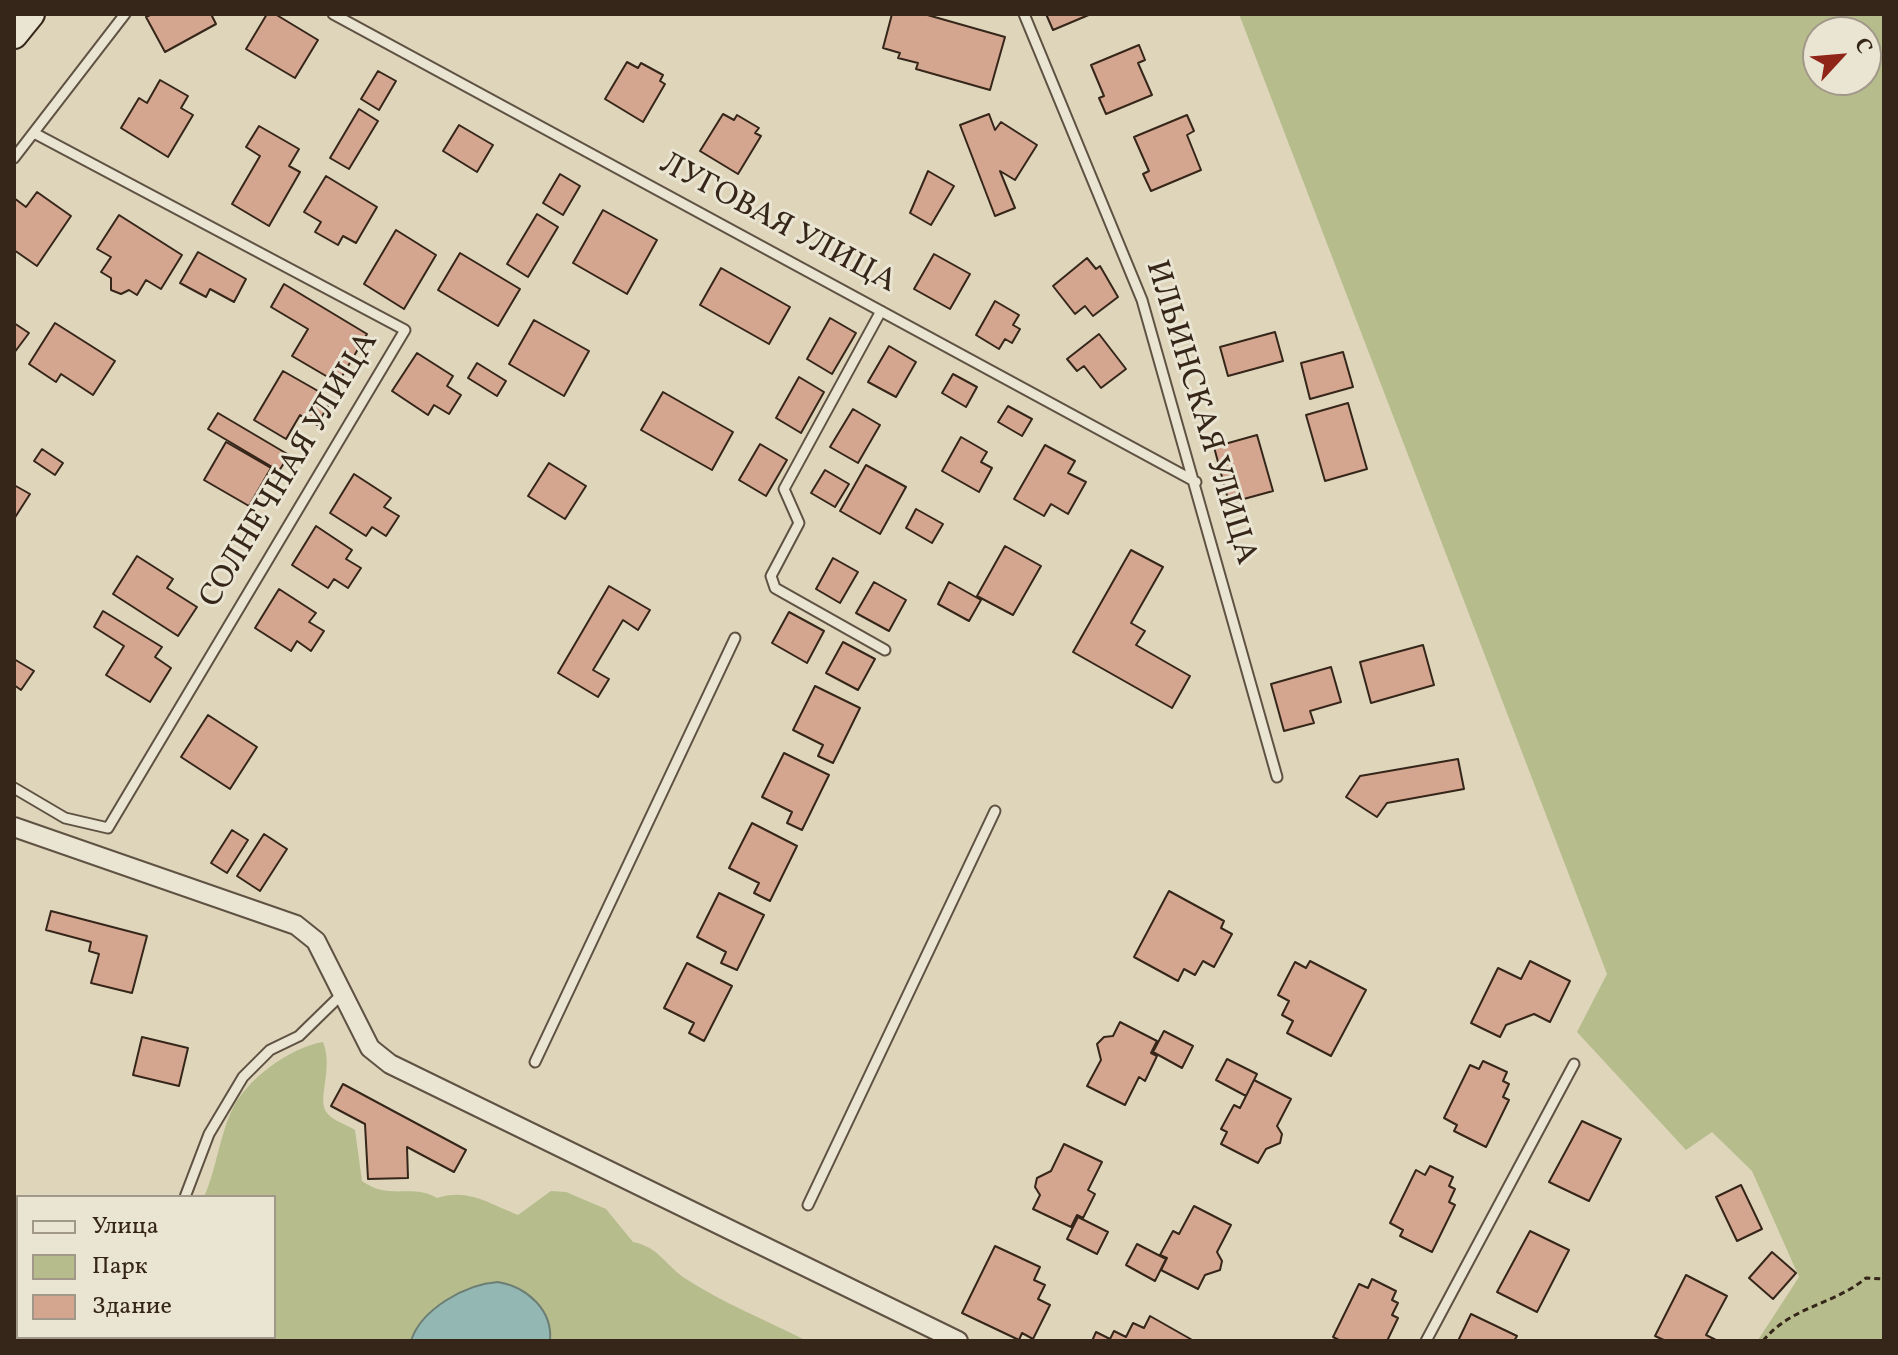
<!DOCTYPE html>
<meta charset="utf-8">
<style>
body{margin:0}
#map{position:relative;width:1898px;height:1355px;overflow:hidden;background:#ded5bb;font-family:Vollkorn,serif}
canvas{display:block}
.frame{position:absolute;inset:0;border:16px solid #352619;pointer-events:none}
.legend{position:absolute;left:16px;top:1195px;width:260px;height:144px;box-sizing:border-box;background:#eae4d3;border:2px solid #a29889;margin:0;padding:10px 14px;list-style:none;font-size:24px;color:#352619}
.legend li{display:flex;align-items:center;gap:16px;height:40px}
.legend b{width:40px;border:2px solid #a29889}
.north{position:absolute;left:1802px;top:16px;width:80px;height:80px;box-sizing:border-box;background:#eae4d3;border:2px solid #a29889;border-radius:50%;rotate:64deg;font-size:22px;font-weight:700;line-height:32px;text-align:center;color:#352619}
.north::after{content:'';display:block;margin:auto;width:28px;height:36px;background:#8f2418;clip-path:polygon(50% 0,100% 100%,50% 72%,0 100%)}
</style>
<div id="map">
<canvas width="1898" height="1355"></canvas>
<div class="frame"></div>
<ul class="legend">
<li><b style="height:10px;background:#eae4d3"></b>Улица</li>
<li><b style="height:22px;background:#b6bc8c"></b>Парк</li>
<li><b style="height:22px;background:#d4a68f"></b>Здание</li>
</ul>
<div class="north">С</div>
</div>
<script>
const ctx = document.querySelector('canvas').getContext('2d');
ctx.lineJoin = 'round';
function paint(path, color) { ctx.fillStyle = color; ctx.fill(path, 'evenodd'); }
function strokePath(path, color, width, dash) { ctx.strokeStyle = color; ctx.lineWidth = width; ctx.lineCap = dash ? 'butt' : 'round'; ctx.setLineDash(dash || []); ctx.stroke(path); }
function write(font, color, halo, rows, align = 'center') {
  ctx.font = font + ' Vollkorn,serif'; ctx.lineWidth = 6; ctx.setLineDash([]); ctx.textBaseline = 'middle'; ctx.strokeStyle = halo; ctx.fillStyle = color; for (const [text, x, y, turn = 0] of rows) {
    ctx.save(); ctx.translate(x, y); ctx.rotate((+turn || 0) * Math.PI / 180); ctx.textAlign = isNaN(turn) ? turn : align; if (halo) ctx.strokeText(text, 0, 0); ctx.fillText(text, 0, 0); ctx.restore();
  }
}
paint(new Path2D(`
 M1239,14H1884V1341L1758,1340L1799,1277L1752,1171L1712,1132L1686,1150L1577,1032L1607,974ZM1818,32H1866V80H1818Z
 M323,1042C334,1069 316,1100 327,1113C332,1120 347,1125 355,1130L362,1181C389,1201 412,1183 437,1198C469,1188 489,1204 518,1215L551,1191L566,1192L606,1209L633,1242C658,1247 664,1263 683,1277C720,1302 766,1320 807,1341H550C553,1314 534,1297 512,1285L413,1334L411,1341H171L173,1337H274V1197H204C216,1170 219,1139 231,1112C244,1081 290,1047 323,1042Z`), '#b6bc8c');
const water = new Path2D(`
 M498,1282C527,1287 553,1310 550,1341H411C421,1309 466,1284 498,1282Z`);
paint(water, '#93b8b3');
strokePath(water, '#6d7e75', 2);
const building = new Path2D(`
 M152,14H211L216,24L165,52L146,17Z
 M267,14H275L318,40L295,78L246,49Z
 M892,14H924L1005,37L990,90L916,69L918,63L898,58L900,53L883,48Z
 M1046,14H1091L1053,30Z
 M1139,45L1145,60L1138,63L1152,95L1106,114L1099,98L1104,96L1091,65Z
 M627,62L638,68L641,63L663,75L660,81L665,84L643,122L605,99Z
 M378,71L396,81L379,110L361,99Z
 M160,80L188,96L181,108L193,115L168,157L121,128L139,98L147,103Z
 M359,109L378,121L349,169L330,158Z
 M723,114L734,120L737,115L759,128L755,133L761,136L738,174L700,151Z
 M989,114L995,130L1001,122L1037,145L1015,180L1000,171L1015,208L995,216L960,125Z
 M1187,115L1194,131L1187,135L1201,170L1151,191L1143,174L1149,171L1134,137Z
 M459,125L493,145L477,172L443,151Z
 M259,126L299,149L289,166L300,172L269,226L232,204L260,156L246,147Z
 M928,171L954,186L931,225L910,213Z
 M560,174L580,186L563,215L543,203Z
 M326,176L377,207L356,243L343,236L338,245L315,232L321,222L304,212Z
 M37,192L71,216L37,266L14,250V198L26,207Z
 M603,210L657,240L627,294L573,263Z
 M537,214L558,227L528,277L507,264Z
 M119,215L182,255L161,289L146,280L137,295L129,290L121,294L111,290V278L101,272L111,257L97,249Z
 M396,230L436,255L404,309L364,284Z
 M198,252L246,279L234,302L210,289L206,297L180,283Z
 M460,253L520,289L498,326L438,290Z
 M934,254L970,274L950,309L914,289Z
 M1087,258L1096,269L1100,266L1118,297L1093,316L1085,306L1075,314L1053,286Z
 M721,268L790,307L769,344L700,305Z
 M284,284L367,334L338,383L292,356L308,329L271,307Z
 M995,301L1019,315L1013,325L1020,329L1012,343L1005,339L999,349L976,335Z
 M830,318L856,333L832,374L807,359Z
 M534,320L589,351L564,396L509,364Z
 M14,323L29,333L14,353Z
 M55,323L115,361L93,395L61,374L56,382L29,364Z
 M1275,332L1283,361L1228,376L1220,347Z
 M1099,334L1126,369L1101,388L1084,366L1077,371L1067,359Z
 M889,346L916,362L896,397L868,382Z
 M1343,352L1353,387L1310,399L1301,363Z
 M417,353L453,376L447,386L461,395L449,414L434,405L428,415L392,391Z
 M477,363L506,381L497,396L468,378Z
 M283,371L332,399L317,425L300,415L286,439L254,420Z
 M953,374L977,387L966,407L942,393Z
 M799,377L824,392L801,433L776,418Z
 M663,392L733,432L712,470L641,430Z
 M1348,403L1367,469L1325,481L1306,415Z
 M1008,406L1032,419L1022,436L998,422Z
 M853,409L880,425L858,463L830,447Z
 M218,413L289,455L279,471L208,429Z
 M1257,435L1273,491L1229,503L1214,447Z
 M961,437L987,452L981,462L992,468L979,492L942,471Z
 M226,442L271,468L249,506L204,480Z
 M760,444L787,460L766,496L739,480Z
 M1045,445L1075,461L1068,473L1086,482L1068,514L1051,504L1044,516L1014,499Z
 M42,449L63,463L55,475L34,461Z
 M549,463L586,486L565,519L528,496Z
 M866,465L906,487L880,534L840,511Z
 M825,470L849,484L835,507L811,493Z
 M354,474L391,498L384,507L399,516L386,536L372,527L366,536L330,513Z
 M14,485L30,494L14,519Z
 M916,509L943,524L932,543L906,528Z
 M316,526L352,550L346,559L361,568L348,588L334,579L328,588L292,565Z
 M1005,546L1041,566L1013,615L977,596Z
 M1131,550L1163,567L1131,623L1145,631L1136,645L1190,676L1172,708L1073,652Z
 M137,556L173,579L167,588L197,607L178,636L113,594Z
 M833,558L858,572L840,603L816,589Z
 M874,582L906,600L889,631L856,613Z
 M949,582L981,600L969,621L938,604Z
 M609,586L650,610L638,630L623,620L593,670L609,679L598,697L558,673Z
 M279,589L316,613L309,622L324,631L311,651L297,641L291,651L255,628Z
 M103,611L162,647L155,657L171,668L150,702L106,675L124,646L94,627Z
 M789,612L824,631L807,663L772,643Z
 M843,642L875,659L858,690L826,673Z
 M1423,645L1434,685L1371,703L1360,662Z
 M14,659L34,671L21,690L14,685Z
 M1331,667L1341,702L1310,711L1314,723L1284,731L1271,684Z
 M815,686L860,708L833,763L818,756L823,745L793,730Z
 M208,715L257,747L230,789L181,757Z
 M784,753L829,775L802,830L787,823L792,812L762,797Z
 M1458,759L1464,789L1387,803L1377,817L1346,797L1360,776Z
 M752,823L797,846L770,901L754,893L759,883L729,868Z
 M232,830L248,840L227,873L211,863Z
 M264,834L287,849L260,891L237,876Z
 M1169,891L1224,921L1221,928L1232,934L1214,967L1203,961L1195,975L1184,969L1178,981L1134,957Z
 M719,893L764,915L737,970L721,963L726,952L697,937Z
 M51,911L147,936L132,993L91,983L99,954L89,951L91,942L46,930Z
 M1310,961L1366,990L1331,1056L1287,1033L1293,1021L1282,1015L1289,1001L1278,995L1295,962L1306,968Z
 M1530,961L1570,981L1550,1022L1534,1014L1506,1025L1500,1037L1471,1023L1498,968L1521,979Z
 M687,963L732,986L704,1041L689,1033L694,1023L664,1008Z
 M1120,1022L1157,1041L1151,1053L1157,1056L1145,1081L1139,1077L1125,1105L1087,1086L1101,1060L1097,1044L1104,1037L1113,1036Z
 M1164,1031L1193,1046L1182,1068L1153,1052Z
 M142,1037L188,1048L179,1086L133,1075Z
 M1227,1059L1257,1074L1246,1096L1216,1080Z
 M1483,1061L1507,1072L1503,1081L1509,1084L1503,1097L1509,1100L1486,1147L1454,1131L1457,1125L1444,1118L1470,1065L1479,1069Z
 M1254,1080L1291,1099L1277,1126L1282,1134L1280,1143L1266,1149L1258,1163L1221,1144L1227,1132L1221,1129L1234,1105L1240,1108Z
 M343,1084L466,1150L454,1172L407,1147L408,1178L368,1179L365,1124L331,1106Z
 M1582,1121L1621,1139L1589,1201L1549,1182Z
 M1064,1144L1102,1162L1088,1190L1095,1194L1083,1218L1077,1215L1071,1227L1033,1209L1040,1195L1035,1187L1037,1178L1051,1171Z
 M1430,1166L1453,1177L1449,1186L1455,1189L1449,1202L1455,1205L1432,1252L1400,1236L1403,1230L1390,1223L1416,1170L1425,1175Z
 M1741,1185L1762,1229L1737,1241L1716,1197Z
 M1194,1206L1231,1225L1217,1252L1222,1261L1220,1270L1205,1275L1198,1289L1161,1270L1167,1258L1160,1255L1173,1231L1179,1234Z
 M1078,1217L1108,1232L1097,1254L1067,1239Z
 M1530,1231L1569,1250L1537,1312L1497,1292Z
 M1137,1244L1166,1259L1155,1281L1126,1265Z
 M995,1246L1040,1267L1034,1280L1045,1285L1038,1299L1050,1305L1033,1339L1022,1333L1019,1340L962,1313Z
 M1772,1252L1796,1273L1773,1299L1749,1278Z
 M1686,1275L1727,1296L1706,1335L1718,1341H1666L1655,1336Z
 M1372,1279L1396,1291L1392,1300L1398,1303L1392,1315L1398,1318L1387,1341H1341L1333,1337L1359,1284L1368,1288Z
 M1471,1314L1517,1336L1514,1341H1458Z
 M1150,1316L1194,1341H1092L1096,1332L1110,1339L1114,1331L1126,1337L1133,1323L1144,1328Z`);
paint(building, '#d4a68f');
strokePath(building, '#352619', 2);
const lane = new Path2D(`
 M333,14L1196,482
 M1024,14L1142,300L1277,777
 M14,158L125,14
 M881,311L784,489L799,523L771,576L775,588L885,650
 M14,788L65,818L108,828L405,330L34,133
 M535,1062L735,638
 M185,1197L209,1134L243,1077L270,1050L299,1036L342,994
 M808,1205L995,811
 M101,1341L103,1337
 M1426,1341L1574,1064`);
const street = new Path2D(`
 M14,827L296,925L316,941L370,1048L390,1064L958,1341`);
const secondary = new Path2D(`
 M14,35L31,14`);
strokePath(lane, '#5f5242', 13);
strokePath(street, '#5f5242', 22);
strokePath(secondary, '#352619', 30);
strokePath(new Path2D(`
 M1763,1341C1791,1306 1834,1305 1866,1278L1884,1279`), '#352619', 3, [6, 4]);
strokePath(lane, '#eae4d3', 9);
strokePath(street, '#eae4d3', 18);
strokePath(secondary, '#eae4d3', 26);
write('32px', '#352619', '#eae4d3', [
 ["ЛУГОВАЯ УЛИЦА",777,225,28],
 ["ИЛЬИНСКАЯ УЛИЦА",1199,413,73],
 ["СОЛНЕЧНАЯ УЛИЦА",291,471,-59]
]);
</script>
